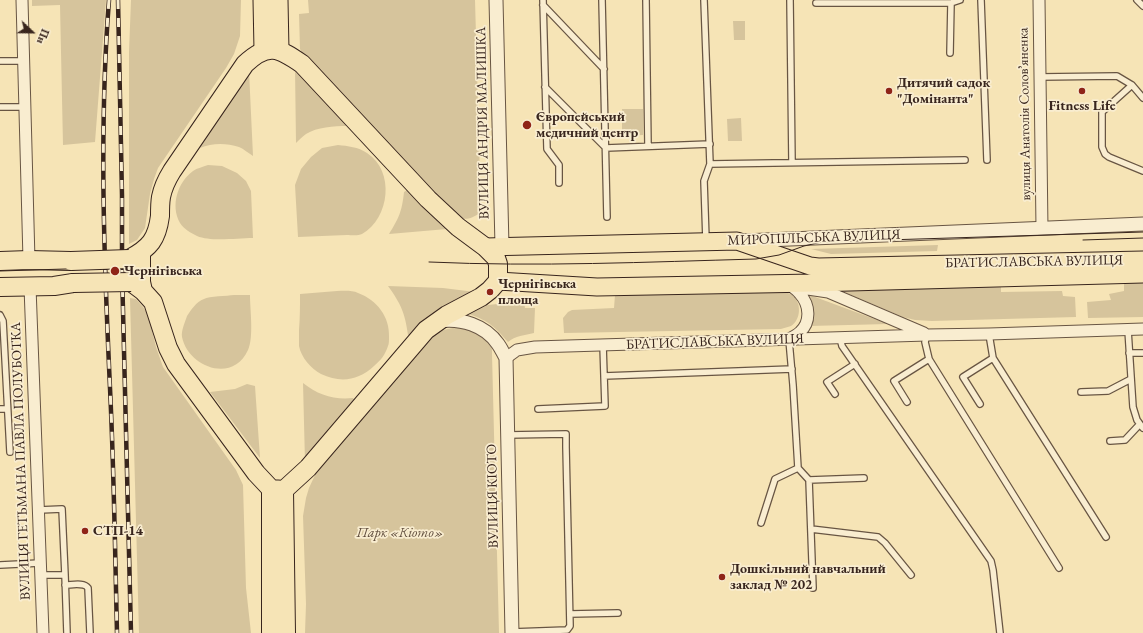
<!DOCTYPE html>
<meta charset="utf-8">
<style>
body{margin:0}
#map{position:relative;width:1143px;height:633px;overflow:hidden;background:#f6e4b6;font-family:"EB Garamond",serif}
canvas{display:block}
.north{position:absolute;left:12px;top:12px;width:40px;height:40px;-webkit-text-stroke:3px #f9edd0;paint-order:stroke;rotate:112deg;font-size:11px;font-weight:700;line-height:16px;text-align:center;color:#38251d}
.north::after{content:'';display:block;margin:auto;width:14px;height:18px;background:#38251d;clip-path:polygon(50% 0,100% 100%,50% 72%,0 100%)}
</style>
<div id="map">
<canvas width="1143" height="633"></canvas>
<div class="north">Пн</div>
</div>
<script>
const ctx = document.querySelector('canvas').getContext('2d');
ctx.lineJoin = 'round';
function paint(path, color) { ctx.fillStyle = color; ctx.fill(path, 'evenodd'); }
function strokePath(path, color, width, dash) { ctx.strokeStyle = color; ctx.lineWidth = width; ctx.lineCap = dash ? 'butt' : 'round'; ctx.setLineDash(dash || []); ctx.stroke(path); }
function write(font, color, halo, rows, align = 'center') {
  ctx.font = font + ' "EB Garamond",serif'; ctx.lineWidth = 3.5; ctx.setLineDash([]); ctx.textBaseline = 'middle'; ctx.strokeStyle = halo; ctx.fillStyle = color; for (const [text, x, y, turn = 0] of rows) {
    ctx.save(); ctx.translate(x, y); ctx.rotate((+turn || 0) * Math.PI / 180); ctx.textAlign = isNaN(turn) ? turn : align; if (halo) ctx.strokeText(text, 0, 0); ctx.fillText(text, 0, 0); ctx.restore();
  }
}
paint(new Path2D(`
 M32,0H106L95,142L63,145L60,5L32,6Z
 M131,0H241L240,36L234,54L226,68L158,168L154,179L150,194L145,228L137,240L129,244V52Z
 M308,0H475L481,213C471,218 467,221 456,217L305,58L300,49L299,14L309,13Z
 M733,21H745V40H734Z
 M295,68L348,121L347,126C334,126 317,127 306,134C302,137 299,140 296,143Z
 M249,71L253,156C248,153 244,149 239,147C226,143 212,143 200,148L197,144Z
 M622,109H643V135L622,136Z
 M741,118L742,141H728L727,119Z
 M338,145C348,146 358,147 367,153C395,171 390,218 362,234C358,236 351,235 347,235C330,236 314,236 298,237L295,185L301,169L311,157L322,148Z
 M208,165L222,166L237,173L246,181L251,191L253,238C237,238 211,242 197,236C191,233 184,229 180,223C170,205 178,182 193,171C197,168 203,167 208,165Z
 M409,189L447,229L389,234C399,218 402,211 404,192Z
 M938,245L937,251L831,254L811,249Z
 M1143,282V317L1088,318L1087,302L1111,300L1109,294L1124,291V283Z
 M388,286L443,288L475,292L457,299L429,317L411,335H408C405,313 401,304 388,286Z
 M1001,286V292L1062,291L1063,296L1075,297L1076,317L932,321L915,320L903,317L842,291Z
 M337,291C343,291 352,290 358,293C377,300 390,317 389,337C389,340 389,344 388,346C385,355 381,360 374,366C358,381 340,383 321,374C311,369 301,357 299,346C299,341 299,335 299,330C300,318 300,306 300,294Z
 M777,291C782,292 788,292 792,295C802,302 801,320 791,326C788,327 784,328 781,329L564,333L563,318L568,312L572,310L614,308L615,295Z
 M807,294L888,324L809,326C812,312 814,308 807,294Z
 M234,295H250C250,310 254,337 248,350C233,384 188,367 182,337C181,331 185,322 187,316C191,310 196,302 204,299C209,296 227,296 234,295Z
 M130,298L136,299L143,307L148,314L156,347L163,367L236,470L243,485L246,588L251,633H139Z
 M524,301L525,308H535L534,333C525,335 515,336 508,342C493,325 488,320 465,313L488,305Z
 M460,327C470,330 486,334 491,345C492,347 492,351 492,354L499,633H305L306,604L303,516L306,498L309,488L315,475L424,342C437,331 443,329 460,327Z
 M303,383C318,395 334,400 353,398L356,403L305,462Z
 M247,384L255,386L260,458L210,392L235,389Z`), '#d6c49c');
const service = new Path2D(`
 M543,0L547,149L559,165V183
 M602,0L607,217
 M646,0L648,146
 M704,0L710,164L704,181L706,240
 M790,0L792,162
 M981,0L987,160
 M1137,0L1143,6
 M816,3H951
 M543,5L604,69
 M950,53L951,3L960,0
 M0,61H24
 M1040,77L1117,76L1132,85L1143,98
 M1132,85L1102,112V147L1105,154L1109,157L1143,171
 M545,87L606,148L710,144
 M0,107H25
 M710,164L965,160
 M0,315L3,321L10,452
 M1128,330L1133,407L1137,420L1143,428
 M989,334L993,358L1106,537
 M927,335L925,342L929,359L1059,568
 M840,338L842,346L991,561L993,570L1000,633
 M789,340L793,385L798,468L809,480L813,588
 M1129,353H1143
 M604,376L792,369
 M1081,392L1108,391L1131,379
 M835,394L827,382L855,364
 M907,402L894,381L929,359
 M980,404L963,377L993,358
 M0,409H7
 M538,409L605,406L603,345
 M507,435L566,434V447L570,626L567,630L512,632
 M1110,441L1125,440L1140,424
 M809,480L864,478
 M39,510L62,509L65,575H41
 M761,523L775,479L798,468
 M811,529L878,537L885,543L911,575
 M0,565L40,563
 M65,575L67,633
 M65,585C72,585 84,582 88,588L90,633
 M570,614L618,613`);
const minor = new Path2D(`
 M22,0L29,260
 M1039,0L1042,228
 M788,284C792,287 797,290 800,294C810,305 811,322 800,332C797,335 793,337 789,339
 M30,287L43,633
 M808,289L828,292L924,333
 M506,358L517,350L535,347L927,335L989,334L1143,329`);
const tertiary = new Path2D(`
 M496,0L502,246
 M743,241L1143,224
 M439,321C461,318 485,325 498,344C501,348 503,353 506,358L512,633`);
const primary = new Path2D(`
 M262,0L263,50
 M279,0L280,50
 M485,247L737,241L810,266L818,267L1143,260
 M498,281L597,287L813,283L1143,274`);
const trunk = new Path2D(`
 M141,253V282L143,291
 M129,259C150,248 157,239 160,216C160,209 160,203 161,197C163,187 167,179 172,171L245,64C268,42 279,48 302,64L428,199L458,227L485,247L496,258L498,264V281L490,290L481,297L447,315L426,330L308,468L284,490L271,489L256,473L176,364L168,348L153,302L143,291L131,282
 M0,261L29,260L71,261
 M0,287L54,286L73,283
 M271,489V633
 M284,490L286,633`);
strokePath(service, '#685543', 8);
strokePath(minor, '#685543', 13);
strokePath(tertiary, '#685543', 15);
strokePath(primary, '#38251d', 19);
strokePath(trunk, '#38251d', 20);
strokePath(service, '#f9edd0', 5.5);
strokePath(minor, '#f9edd0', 11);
strokePath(tertiary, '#f9edd0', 13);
strokePath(primary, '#f6e4b6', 17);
strokePath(trunk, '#f6e4b6', 18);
strokePath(new Path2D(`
 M1083,240L1143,238
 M429,262C538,267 647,262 756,259L779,255L804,246L822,242L1143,232
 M0,271L131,267`), '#38251d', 1);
const rail = new Path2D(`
 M109,0C99,129 104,259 110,388C114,470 115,551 117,633
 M118,0L122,195V270L131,633`);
strokePath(rail, '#38251d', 4.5);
strokePath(rail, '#f9edd0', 3, [9]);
const trunkBridge = new Path2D(`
 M71,261L129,259
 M73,283L131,282`);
strokePath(trunkBridge, '#38251d', 20, []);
strokePath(trunkBridge, '#f6e4b6', 18);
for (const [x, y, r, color] of [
 [889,91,4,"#8f2418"],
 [1082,91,4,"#8f2418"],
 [527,125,5,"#8f2418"],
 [115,271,5,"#8f2418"],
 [490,292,4,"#8f2418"],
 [85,531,4,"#8f2418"],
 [722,577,4,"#8f2418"]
]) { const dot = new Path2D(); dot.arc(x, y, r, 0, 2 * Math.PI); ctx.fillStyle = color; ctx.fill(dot); strokePath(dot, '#f9edd0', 1.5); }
write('bold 14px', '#38251d', '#f9edd0', [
 ["Дитячий садок",897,83],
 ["\"Домінанта\"",897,99],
 ["Fitness Life",1082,106,"center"],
 ["Європейський",536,117],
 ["медичний центр",536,133],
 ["Чернігівська",124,271],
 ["Чернігівська",498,284],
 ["площа",498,300],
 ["СТП-14",93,531],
 ["Дошкільний навчальний",730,569],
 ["заклад № 202",730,585]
], 'left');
write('14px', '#38251d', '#f9edd0', [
 ["вулиця Анатолія Соловʼяненка",1025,114,-91],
 ["ВУЛИЦЯ АНДРІЯ МАЛИШКА",483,123,-91],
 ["МИРОПІЛЬСЬКА ВУЛИЦЯ",814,238,-2],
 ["БРАТИСЛАВСЬКА ВУЛИЦЯ",1034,262,-1],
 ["БРАТИСЛАВСЬКА ВУЛИЦЯ",715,342,-2],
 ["ВУЛИЦЯ ГЕТЬМАНА ПАВЛА ПОЛУБОТКА",21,461,-92],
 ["ВУЛИЦЯ КІОТО",493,496,-91]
]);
write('italic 14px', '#604d3d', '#f9edd0', [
 ["Парк «Кіото»",400,533]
]);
</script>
